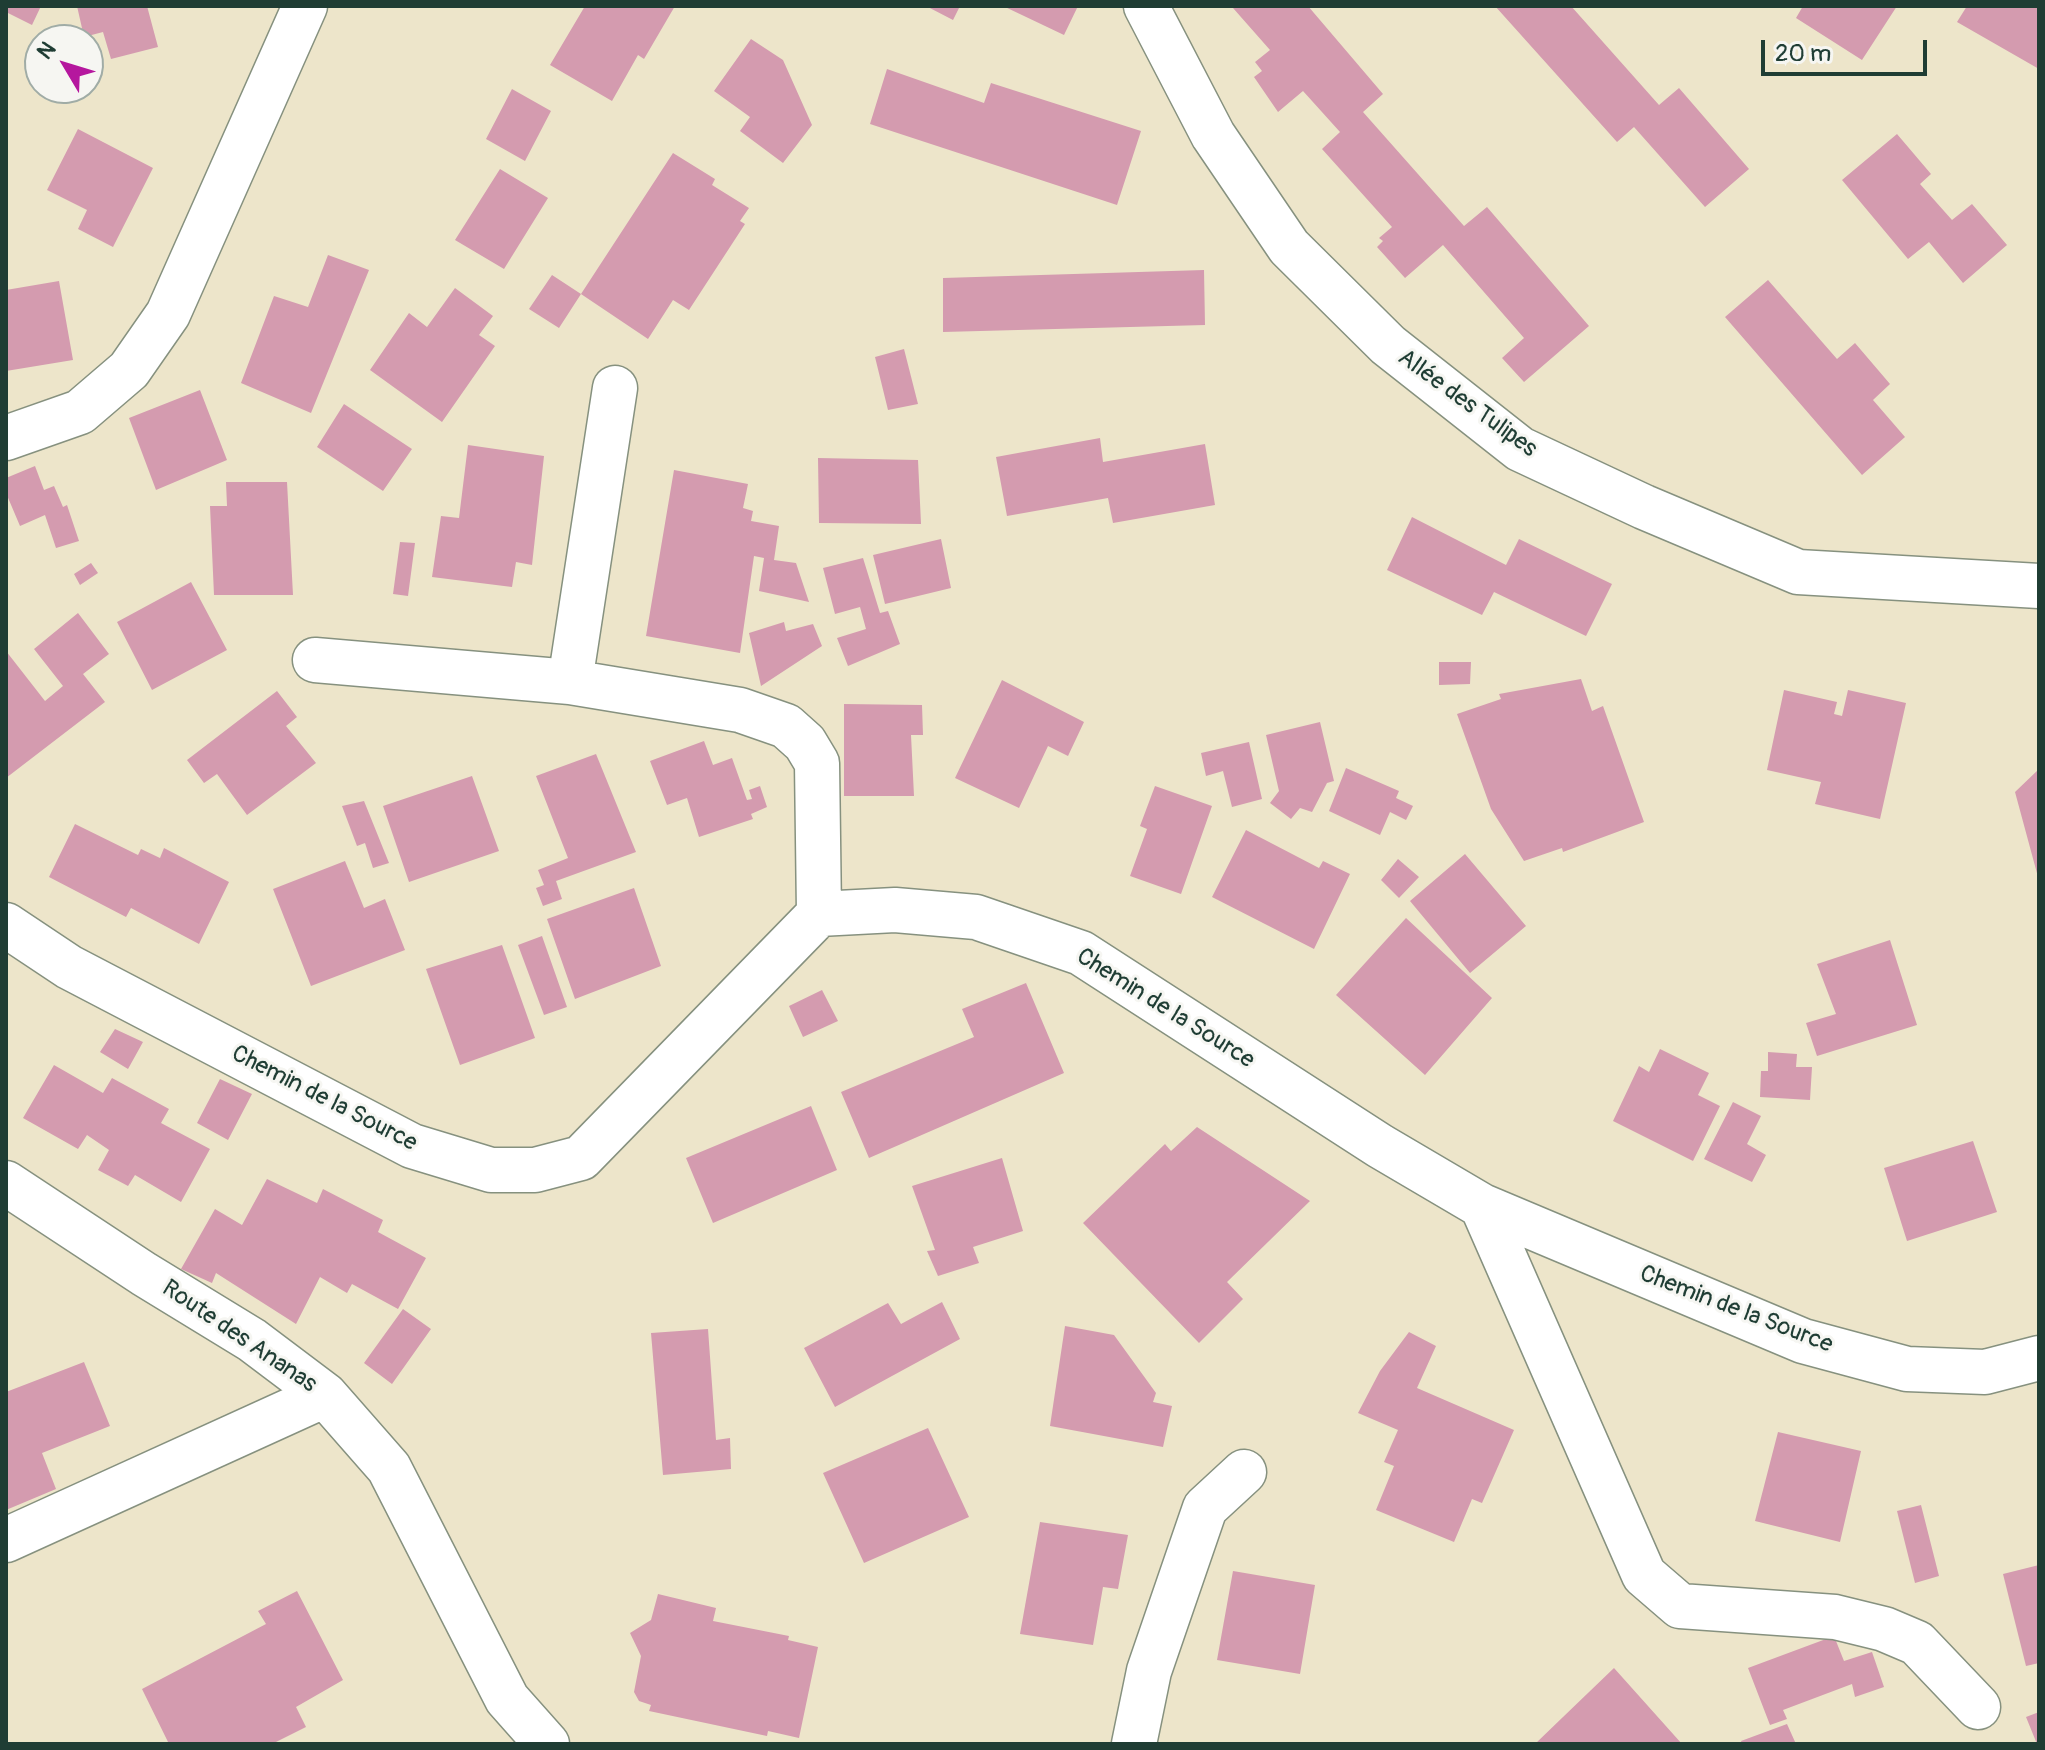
<!DOCTYPE html>
<meta charset="utf-8">
<style>
body{margin:0}
#map{position:relative;width:2045px;height:1750px;overflow:hidden;background:#ede5ca;font-family:Pangolin,sans-serif}
canvas{display:block}
.frame{position:absolute;inset:0;border:8px solid #1f3d34;pointer-events:none}
.north{position:absolute;left:24px;top:24px;width:80px;height:80px;box-sizing:border-box;background:#f6f6f2;border:2px solid #a0aca6;border-radius:50%;rotate:308deg;font-size:22px;font-weight:700;line-height:32px;text-align:center;color:#1f3d34}
.north::after{content:'';display:block;margin:auto;width:28px;height:36px;background:#b5179e;clip-path:polygon(50% 0,100% 100%,50% 72%,0 100%)}
.scale{position:absolute;left:1761px;top:40px;width:166px;height:36px;box-sizing:border-box;border:4px solid #1f3d34;border-top:0;padding-left:10px;font-size:24px;line-height:28px;white-space:nowrap;color:#1f3d34;-webkit-text-stroke:6px #f6f6f2;paint-order:stroke}
</style>
<div id="map">
<canvas width="2045" height="1750"></canvas>
<div class="frame"></div>
<div class="north">N</div>
<div class="scale">20 m</div>
</div>
<script>
const ctx = document.querySelector('canvas').getContext('2d');
ctx.lineJoin = 'round';
function paint(path, color) { ctx.fillStyle = color; ctx.fill(path, 'evenodd'); }
function strokePath(path, color, width, dash) { ctx.strokeStyle = color; ctx.lineWidth = width; ctx.lineCap = dash ? 'butt' : 'round'; ctx.setLineDash(dash || []); ctx.stroke(path); }
function write(font, color, halo, rows, align = 'center') {
  ctx.font = font + ' Pangolin,sans-serif'; ctx.lineWidth = 6; ctx.setLineDash([]); ctx.textBaseline = 'middle'; ctx.strokeStyle = halo; ctx.fillStyle = color; for (const [text, x, y, turn = 0] of rows) {
    ctx.save(); ctx.translate(x, y); ctx.rotate((+turn || 0) * Math.PI / 180); ctx.textAlign = isNaN(turn) ? turn : align; if (halo) ctx.strokeText(text, 0, 0); ctx.fillText(text, 0, 0); ctx.restore();
  }
}
paint(new Path2D(`
 M6,6H41L32,25L6,12Z
 M77,6H147L158,47L111,59L103,32L84,37Z
 M585,6H675L644,59L638,55L612,101L550,65Z
 M926,6H960L953,20Z
 M1003,6H1078L1064,35Z
 M1235,6H1308L1383,94L1363,112L1464,226L1487,207L1589,326L1524,382L1502,358L1524,338L1443,245L1405,278L1377,247L1383,241L1379,238L1392,227L1322,149L1340,132L1303,91L1278,112L1254,77L1262,71L1255,62L1270,50L1233,8Z
 M1495,6H1571L1659,105L1679,88L1749,169L1705,207L1634,127L1617,142Z
 M1803,6H1897L1862,60L1796,18Z
 M1967,6H2039V69L1957,22Z
 M751,39L783,60L812,125L783,163L740,131L750,117L714,91Z
 M887,69L984,103L991,83L1141,131L1117,205L870,124Z
 M512,89L551,111L525,161L486,139Z
 M78,129L153,168L113,247L78,229L87,210L47,190Z
 M1897,134L1931,174L1920,184L1952,220L1972,204L2007,245L1963,283L1929,242L1908,259L1842,180Z
 M673,153L715,179L712,185L749,208L740,221L745,224L689,310L673,300L648,339L581,294L559,328L529,309L552,275L581,294Z
 M500,169L548,198L504,269L455,240Z
 M328,255L369,270L311,413L241,383L274,296L308,307Z
 M1204,270L1205,325L943,332V278Z
 M1768,280L1837,359L1855,343L1890,384L1873,400L1905,437L1862,475L1725,317Z
 M59,281L73,360L6,371V290Z
 M455,288L493,316L479,335L495,346L442,422L370,370L409,313L427,327Z
 M904,349L918,404L888,410L875,357Z
 M200,390L227,460L156,490L129,418Z
 M344,404L412,449L383,491L317,447Z
 M1100,438L1103,462L1205,444L1215,505L1113,523L1108,498L1007,516L996,457Z
 M468,445L544,456L532,565L516,562L512,587L432,577L441,516L459,518Z
 M818,458L918,460L921,524L819,523Z
 M35,466L44,490L54,486L63,507L67,505L79,541L56,548L45,515L20,526L6,493V478Z
 M674,470L748,484L743,508L753,511L751,521L779,526L774,560L796,563L809,602L759,591L764,558L754,556L740,653L646,636Z
 M226,482H287L293,595H214L210,506H227Z
 M1412,517L1506,565L1519,539L1612,584L1586,636L1494,592L1482,615L1387,570Z
 M941,539L951,588L885,604L873,555Z
 M400,542L415,543L408,596L393,594Z
 M863,558L880,613L888,611L900,644L848,666L837,638L866,629L860,607L835,614L823,568Z
 M91,563L98,573L80,585L74,574Z
 M191,582L227,650L152,690L117,622Z
 M78,613L109,654L83,674L105,702L6,778V651L45,701L63,686L34,649Z
 M784,622L786,631L813,624L822,646L761,686L749,633Z
 M1439,662H1471L1470,684L1439,685Z
 M1581,679L1592,711L1603,706L1644,822L1563,852L1562,848L1524,861L1491,809L1457,714L1501,699L1499,694Z
 M1002,680L1084,722L1068,756L1048,746L1019,808L955,778Z
 M1784,690L1837,702L1834,714L1842,716L1848,690L1906,703L1880,819L1815,804L1821,782L1767,770Z
 M277,691L297,717L286,726L316,763L247,815L217,774L204,783L187,760Z
 M844,704L922,705L923,735H911L914,796H844Z
 M1320,722L1334,781L1327,783L1312,812L1300,808L1291,819L1270,803L1279,791L1266,735Z
 M704,741L713,765L732,758L747,800L752,799L749,790L760,786L767,807L751,814L753,819L699,837L687,798L667,805L650,761Z
 M1249,742L1262,799L1232,807L1223,771L1206,776L1201,753Z
 M596,754L636,852L556,881L562,899L543,906L536,888L544,885L538,870L568,858L536,776Z
 M1346,768L1399,791L1396,798L1413,806L1406,820L1390,812L1380,835L1329,811Z
 M2039,769V877H2038L2015,792Z
 M472,776L499,851L409,882L383,806Z
 M1155,786L1212,806L1181,894L1130,876L1147,829L1140,826Z
 M364,801L389,863L373,868L365,843L357,846L342,806Z
 M75,824L138,855L141,849L160,858L164,848L229,882L199,944L131,908L126,917L49,877Z
 M1246,830L1319,868L1323,861L1350,874L1314,949L1212,897Z
 M1465,854L1526,926L1470,973L1410,901Z
 M1398,859L1419,877L1399,898L1381,880Z
 M345,861L364,908L385,899L405,950L311,986L273,889Z
 M634,888L661,966L575,999L547,919Z
 M1406,918L1492,998L1425,1075L1336,995Z
 M542,936L567,1007L544,1015L518,945Z
 M1890,940L1917,1025L1817,1056L1806,1023L1836,1014L1817,964Z
 M502,945L535,1038L460,1065L426,969Z
 M1026,983L1064,1073L869,1158L841,1092L974,1037L962,1009Z
 M822,990L838,1021L803,1037L789,1006Z
 M115,1029L143,1042L128,1069L100,1052Z
 M1660,1049L1709,1073L1698,1095L1720,1106L1693,1161L1613,1121L1639,1066L1649,1072Z
 M1768,1052L1797,1054L1796,1067H1812L1810,1100L1760,1097L1761,1071H1768Z
 M54,1065L103,1093L112,1078L169,1109L161,1123L210,1149L181,1202L135,1175L128,1186L98,1170L109,1150L87,1135L78,1149L23,1118Z
 M220,1079L252,1094L228,1140L197,1123Z
 M1733,1102L1761,1116L1747,1144L1766,1155L1752,1182L1704,1159Z
 M811,1106L837,1170L713,1223L686,1158Z
 M1197,1127L1310,1201L1227,1282L1243,1299L1199,1343L1083,1223L1165,1144L1171,1151Z
 M1973,1141L1997,1212L1907,1241L1884,1168Z
 M1002,1158L1023,1231L973,1247L979,1263L938,1276L927,1251L935,1250L912,1186Z
 M267,1179L317,1203L323,1189L383,1220L378,1232L426,1258L398,1309L352,1284L347,1293L320,1277L296,1324L216,1273L212,1283L181,1269L215,1209L242,1225Z
 M942,1302L960,1339L835,1407L804,1348L888,1303L901,1324Z
 M403,1309L431,1329L392,1384L364,1363Z
 M1065,1326L1114,1335L1156,1393L1153,1402L1172,1406L1163,1447L1050,1426Z
 M708,1329L716,1440L730,1438L731,1469L663,1475L651,1333Z
 M1409,1332L1436,1346L1417,1388L1514,1430L1482,1503L1472,1499L1454,1542L1376,1510L1394,1466L1384,1462L1398,1430L1358,1413L1380,1371Z
 M84,1362L110,1426L42,1453L56,1489L6,1510V1392Z
 M928,1428L969,1517L864,1563L823,1473Z
 M1778,1432L1861,1451L1840,1542L1755,1521Z
 M1921,1505L1939,1576L1915,1583L1897,1511Z
 M1040,1522L1128,1535L1118,1589L1103,1587L1093,1645L1020,1634Z
 M2039,1565V1663L2026,1666L2003,1574Z
 M1233,1571L1315,1585L1300,1674L1217,1660Z
 M297,1591L343,1680L296,1707L306,1727L272,1744H169L142,1689L266,1624L258,1611Z
 M658,1594L716,1608L713,1621L789,1636L788,1640L818,1647L799,1738L768,1731L767,1736L649,1711L651,1705L639,1701L634,1692L641,1656L630,1633L651,1620Z
 M1834,1636L1844,1661L1872,1652L1884,1687L1855,1697L1852,1684L1783,1710L1787,1719L1770,1725L1748,1668Z
 M1614,1668L1682,1744H1535L1563,1717Z
 M2039,1712V1744H2037L2026,1717Z
 M1787,1724L1796,1744H1742L1741,1741Z`), '#d49baf');
const minor = new Path2D(`
 M1146,6L1213,135L1289,247L1388,345L1520,449L1644,507L1798,572L2039,586
 M6,438L80,412L129,370L168,314L305,6
 M315,660L570,682L740,710L786,726L805,743L817,763L819,914
 M570,682L615,388
 M6,925L69,967L412,1146L491,1170H535L581,1158L819,914L895,910L976,917L1081,953L1380,1146L1482,1206L1803,1341L1907,1369L1985,1372L2039,1358
 M6,1183L144,1274L252,1340L325,1395L389,1468L507,1699L547,1744
 M1482,1206L1644,1575L1680,1606L1835,1617L1884,1629L1917,1643L1978,1707
 M6,1540L325,1395
 M1134,1744L1149,1671L1205,1508L1244,1472`);
strokePath(minor, '#86917f', 47);
strokePath(minor, '#fff', 44);
write('24px', '#1f3d34', '#f6f6f2', [
 ["Allée des Tulipes",1467,404,36],
 ["Chemin de la Source",1165,1009,32],
 ["Chemin de la Source",324,1099,27],
 ["Chemin de la Source",1736,1310,21],
 ["Route des Ananas",239,1337,34]
]);
</script>
